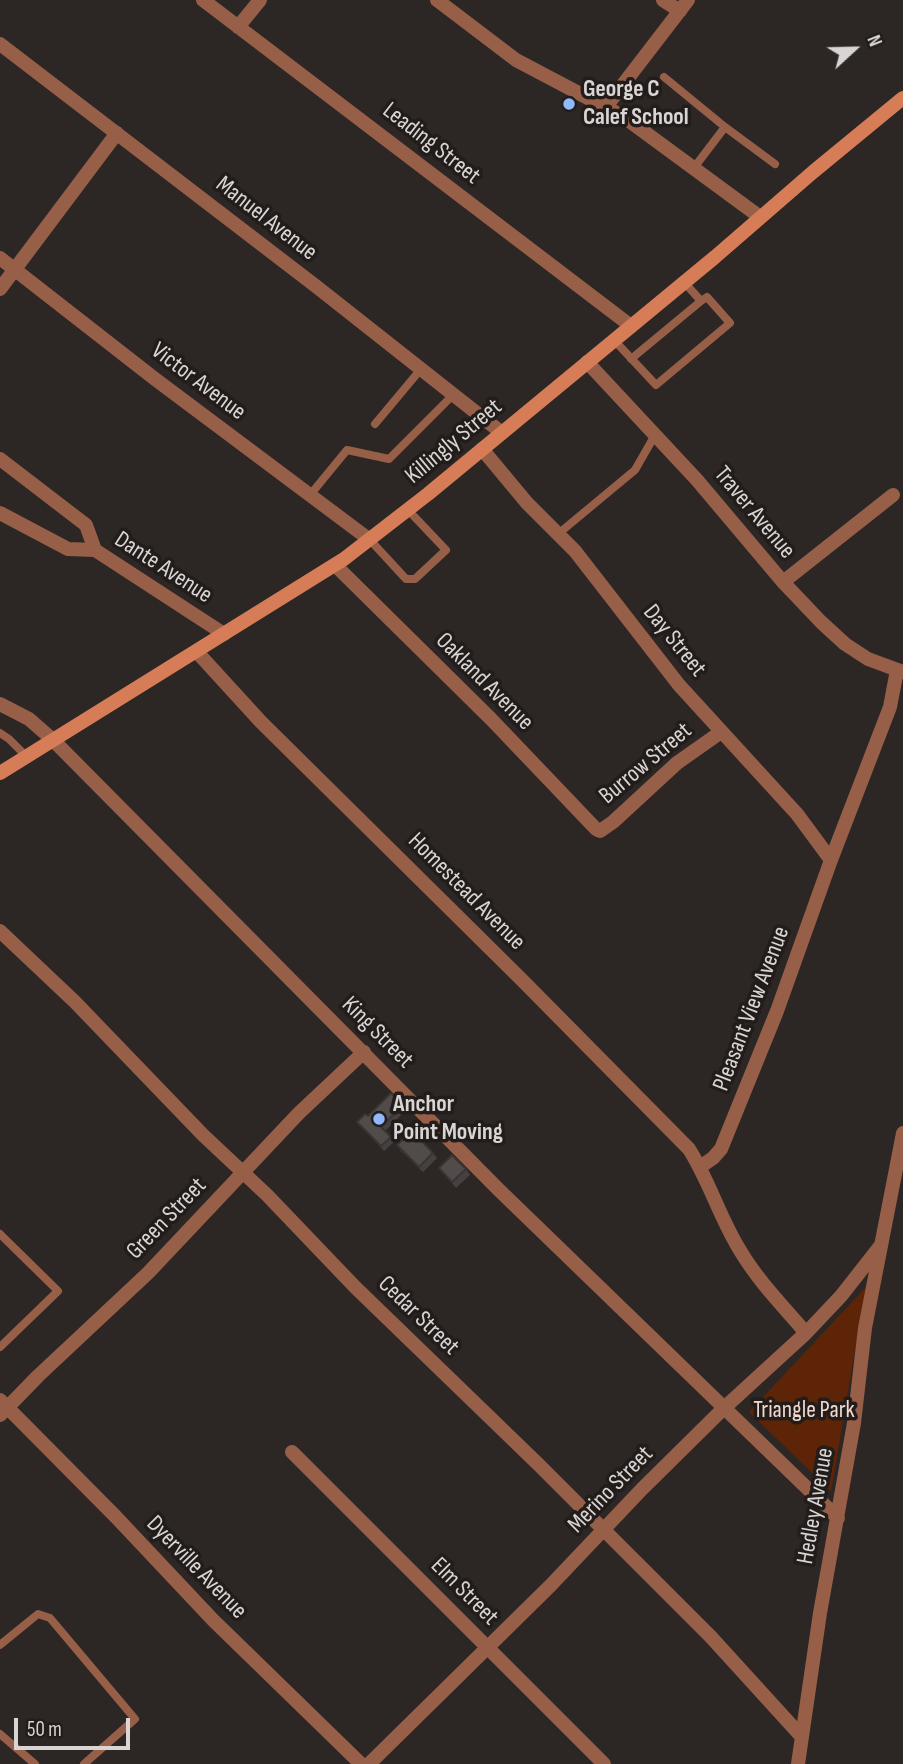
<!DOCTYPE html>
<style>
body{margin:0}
#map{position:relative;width:903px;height:1764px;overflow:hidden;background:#2c2725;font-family:"Sofia Sans Condensed",sans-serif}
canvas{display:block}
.north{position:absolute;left:819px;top:14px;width:70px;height:70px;-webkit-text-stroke:5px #221d1b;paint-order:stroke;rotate:68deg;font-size:19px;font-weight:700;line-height:28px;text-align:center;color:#d9d5d4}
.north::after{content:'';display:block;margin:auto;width:24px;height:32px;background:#d9d5d4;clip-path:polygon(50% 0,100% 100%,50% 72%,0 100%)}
.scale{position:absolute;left:14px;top:1718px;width:116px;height:32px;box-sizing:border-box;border:4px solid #d9d5d4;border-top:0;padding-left:9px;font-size:21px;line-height:24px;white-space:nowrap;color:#d9d5d4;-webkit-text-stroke:5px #221d1b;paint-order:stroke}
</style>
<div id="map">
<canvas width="903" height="1764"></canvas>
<div class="north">N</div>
<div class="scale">50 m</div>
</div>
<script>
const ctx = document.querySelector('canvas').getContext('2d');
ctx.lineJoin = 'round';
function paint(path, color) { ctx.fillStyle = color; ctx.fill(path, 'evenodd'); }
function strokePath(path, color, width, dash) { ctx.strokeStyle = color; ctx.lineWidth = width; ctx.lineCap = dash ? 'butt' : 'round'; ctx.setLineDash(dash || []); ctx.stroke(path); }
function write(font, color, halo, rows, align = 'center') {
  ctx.font = font + ' "Sofia Sans Condensed",sans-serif'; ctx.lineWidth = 7; ctx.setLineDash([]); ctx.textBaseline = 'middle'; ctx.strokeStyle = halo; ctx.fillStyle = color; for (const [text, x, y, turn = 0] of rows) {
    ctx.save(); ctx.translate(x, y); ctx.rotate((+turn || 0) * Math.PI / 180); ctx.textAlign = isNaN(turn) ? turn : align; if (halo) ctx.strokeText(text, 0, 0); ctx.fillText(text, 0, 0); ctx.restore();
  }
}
paint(new Path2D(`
 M866,1287L831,1491L749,1412Z`), '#5e2407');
strokePath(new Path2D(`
 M664,77L725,127L693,169
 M725,127L775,164
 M614,340L656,385L730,323L707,297L701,301L684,282
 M631,359L701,301
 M375,424L421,369
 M310,495L347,450L389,459L454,394
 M558,534L635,470L655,435
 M370,540L406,579H415L446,550L408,510
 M0,733L9,739L27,757
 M0,1234L58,1291L0,1347
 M0,1645L38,1614L50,1618L135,1719L84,1764
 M0,1734L35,1764`), '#975f48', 8);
strokePath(new Path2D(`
 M203,0L631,326
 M437,0L516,60L624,117L760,217
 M663,0L680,11
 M238,27L260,0
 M0,44L317,287L502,433
 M605,108L688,0
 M0,258L155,379L370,540
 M0,289L117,133
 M587,362L697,480L783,582L821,622L845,644L868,659L903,672
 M482,449L527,503L575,551L679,685L797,814L831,860
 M0,459L86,525L95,550
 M0,513L68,549L95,550L224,634
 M335,565L491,719L596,829L600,831L613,822L677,763L721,732
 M783,582L893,495
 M197,652L261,722L522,980L689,1149C710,1182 720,1219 741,1252C759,1282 784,1307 806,1333
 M0,704L29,719L53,740L499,1190L838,1518
 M0,931L75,1002L203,1135L267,1195L355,1287L538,1464L711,1637L802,1737
 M700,1167L713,1158L721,1149L777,1011L831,860L890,707L897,670
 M0,1400L116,1517L213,1620L361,1764
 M0,1415L38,1376L148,1273L299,1113L364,1052
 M292,1452L604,1764
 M369,1764L550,1586L642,1489L723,1409L806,1333L841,1296L881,1245
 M798,1764L820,1613L854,1423L865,1328L903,1133`), '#975f48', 14);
strokePath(new Path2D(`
 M0,773L344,559L428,494L715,257L813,172L903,98`), '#d67d57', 14);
paint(new Path2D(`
 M403,1105L406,1110L385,1131L394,1142L384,1151L357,1122L368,1116Z
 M397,1145L433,1153L437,1158L423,1172L401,1151Z
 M439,1168L466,1169L470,1175L456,1188Z`), '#464140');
const building = new Path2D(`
 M391,1093L403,1105L381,1127L391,1137L381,1146L357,1122L365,1114L368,1116Z
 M412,1131L433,1153L419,1167L397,1145Z
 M452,1155L466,1169L452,1182L439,1168Z`);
paint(building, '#514c4a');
strokePath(building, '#393534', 2);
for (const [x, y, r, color] of [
 [569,104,7,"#90b8fd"],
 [379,1119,7,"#90b8fd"]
]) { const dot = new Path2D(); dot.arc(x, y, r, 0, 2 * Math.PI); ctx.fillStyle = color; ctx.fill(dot); strokePath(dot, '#221d1b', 2.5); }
write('bold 24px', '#d9d5d4', '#221d1b', [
 ["George C",583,90],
 ["Calef School",583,118],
 ["Anchor",393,1105],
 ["Point Moving",393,1133]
], 'left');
write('24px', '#d9d5d4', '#221d1b', [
 ["Leading Street",431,144,38],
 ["Manuel Avenue",266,219,38],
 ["Victor Avenue",198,382,37],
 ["Killingly Street",454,442,-40],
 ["Traver Avenue",754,513,50],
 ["Dante Avenue",163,568,33],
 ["Day Street",674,641,51],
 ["Oakland Avenue",484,682,45],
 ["Burrow Street",646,764,-40],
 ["Homestead Avenue",466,892,45],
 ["Pleasant View Avenue",752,1009,-69],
 ["King Street",377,1033,45],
 ["Green Street",167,1219,-46],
 ["Cedar Street",418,1316,44],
 ["Merino Street",611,1490,-46],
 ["Hedley Avenue",816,1506,-80],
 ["Dyerville Avenue",196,1568,46],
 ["Elm Street",464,1592,45]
]);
write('24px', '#f1d9d0', '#221d1b', [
 ["Triangle Park",804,1411]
]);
</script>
